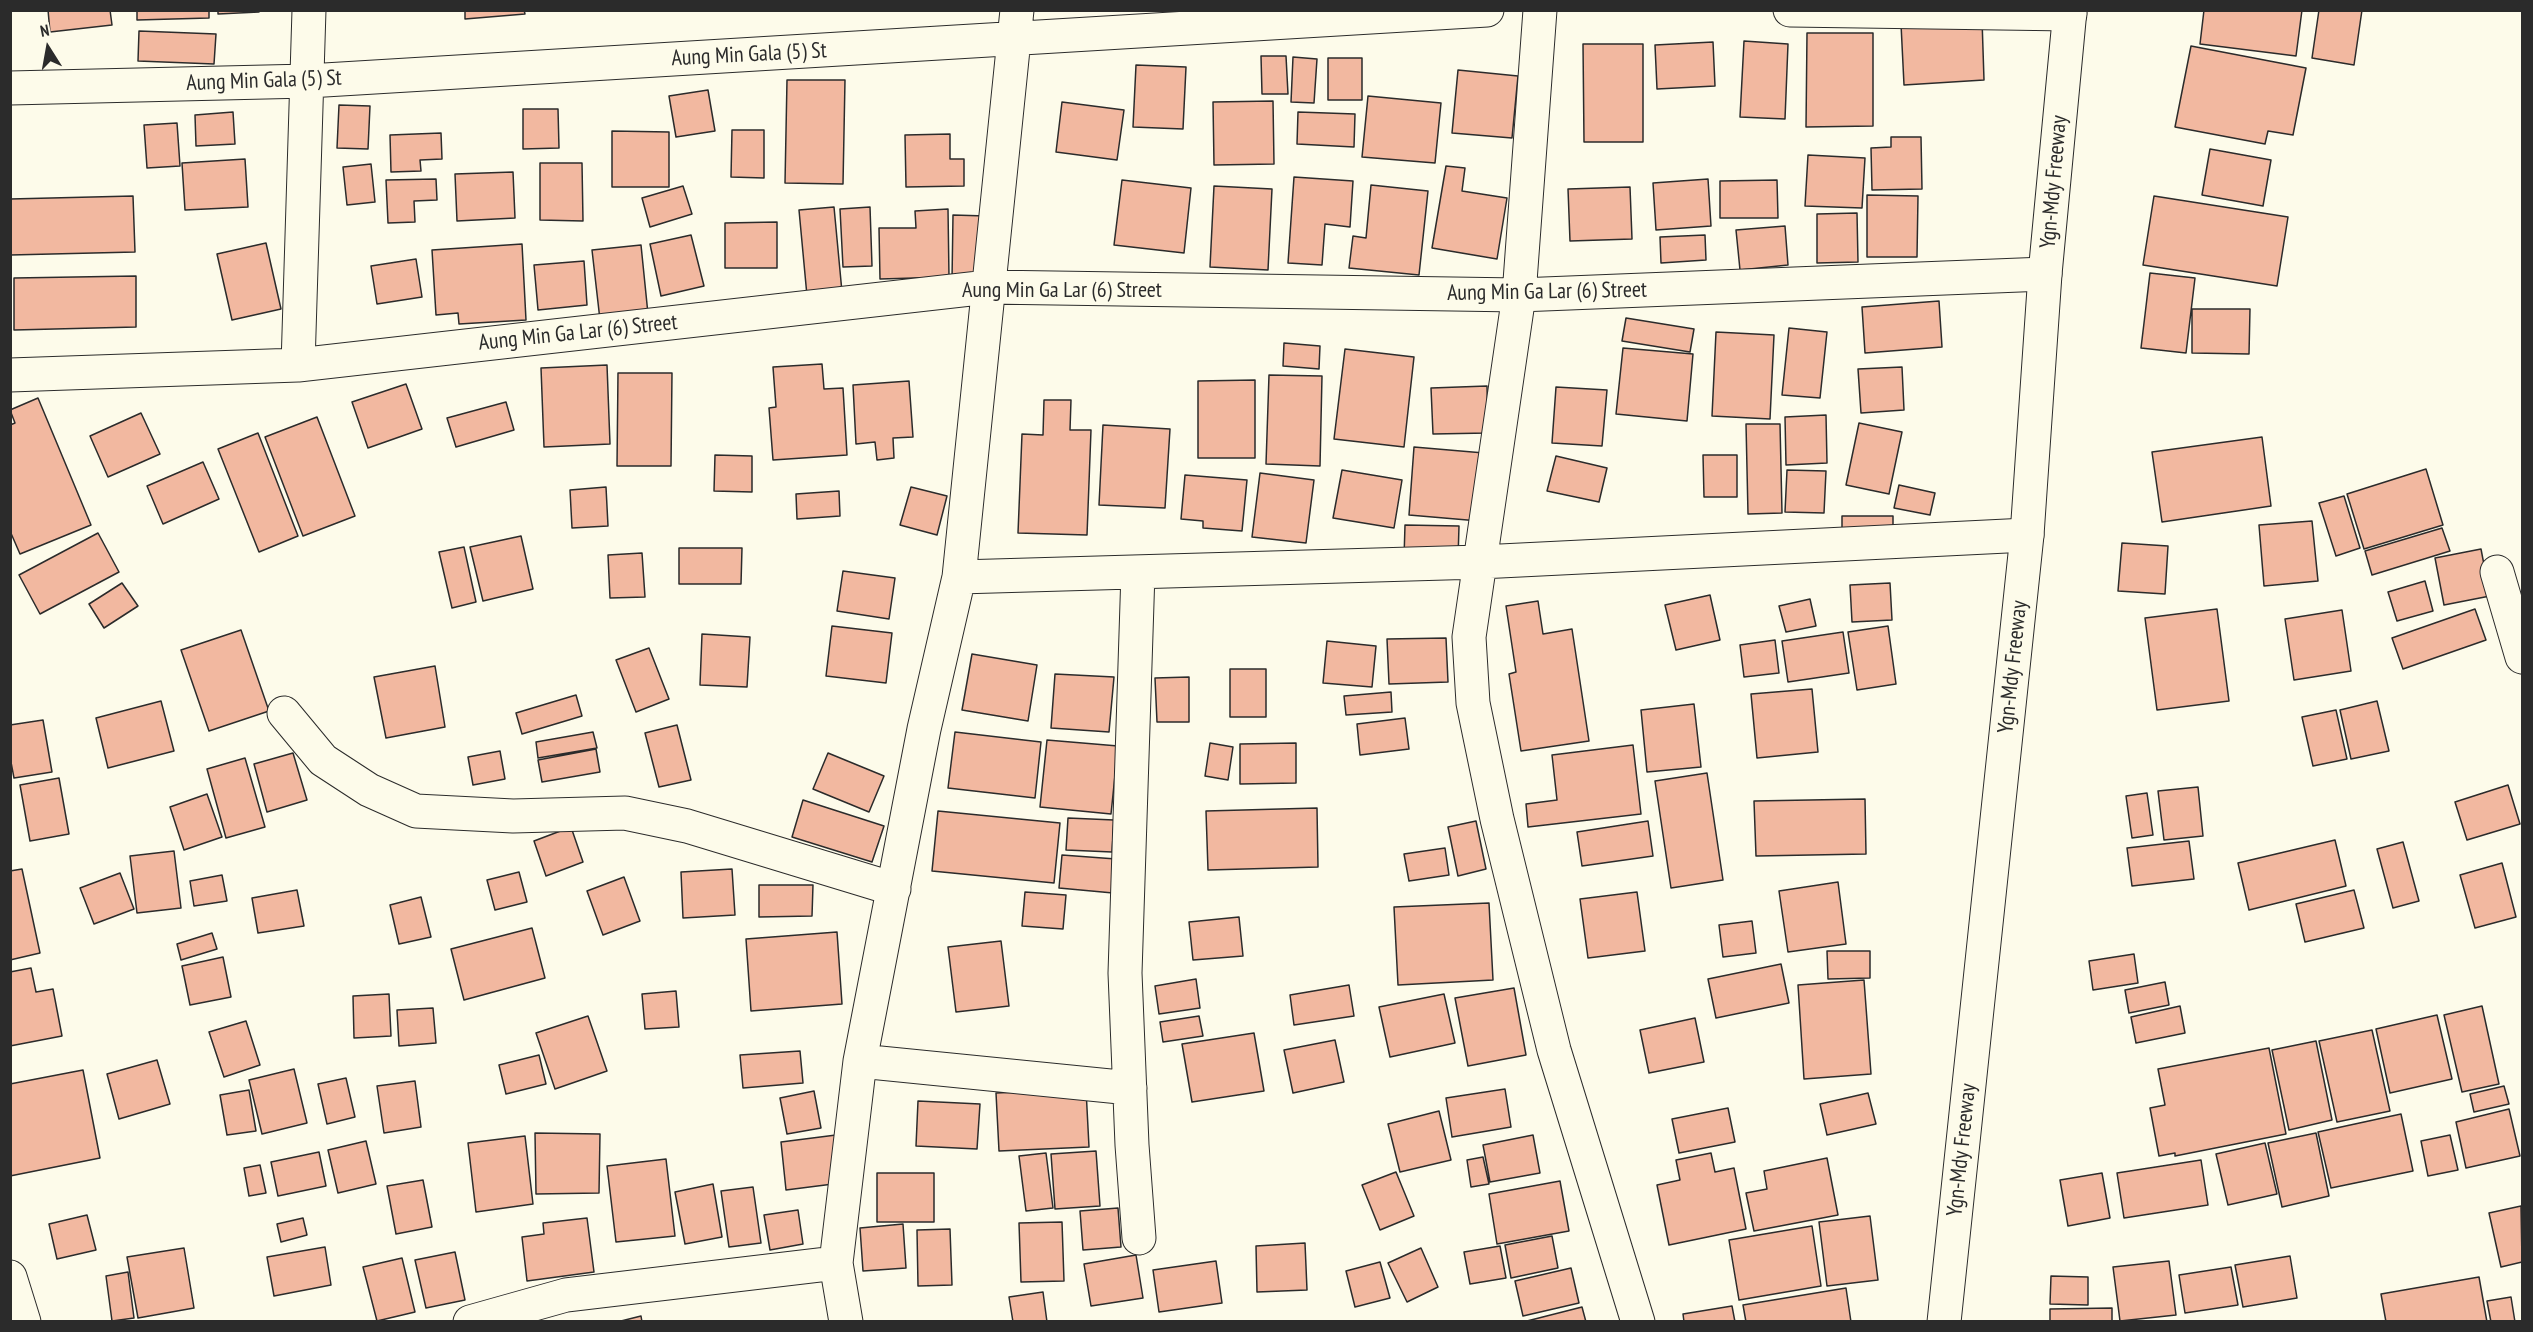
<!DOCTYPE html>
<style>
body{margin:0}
#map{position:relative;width:2533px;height:1332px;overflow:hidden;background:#fdfbea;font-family:"PT Sans Narrow",sans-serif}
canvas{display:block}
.frame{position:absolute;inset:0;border:12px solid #2b2b2b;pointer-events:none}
.north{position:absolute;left:18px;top:18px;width:60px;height:60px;-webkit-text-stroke:4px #fdfbea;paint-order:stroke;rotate:349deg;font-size:16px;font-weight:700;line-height:24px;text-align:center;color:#2b2b2b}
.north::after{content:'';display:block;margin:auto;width:21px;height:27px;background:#2b2b2b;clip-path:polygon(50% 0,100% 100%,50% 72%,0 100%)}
</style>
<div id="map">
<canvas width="2533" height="1332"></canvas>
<div class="frame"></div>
<div class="north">N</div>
</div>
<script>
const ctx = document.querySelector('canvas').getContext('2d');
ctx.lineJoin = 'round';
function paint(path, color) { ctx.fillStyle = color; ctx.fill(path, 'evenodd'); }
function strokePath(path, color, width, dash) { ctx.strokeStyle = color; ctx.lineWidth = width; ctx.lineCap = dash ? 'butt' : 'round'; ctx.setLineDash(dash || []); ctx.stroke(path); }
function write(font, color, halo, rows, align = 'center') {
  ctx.font = font + ' "PT Sans Narrow",sans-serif'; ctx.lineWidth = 4.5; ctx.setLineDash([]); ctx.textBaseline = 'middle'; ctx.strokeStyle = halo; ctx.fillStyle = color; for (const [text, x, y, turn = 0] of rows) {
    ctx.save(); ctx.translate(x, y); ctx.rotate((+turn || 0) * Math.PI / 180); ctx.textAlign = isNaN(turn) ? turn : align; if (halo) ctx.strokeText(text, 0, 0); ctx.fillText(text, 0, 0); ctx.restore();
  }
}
const building = new Path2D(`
 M48,10H110L112,25L50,32Z
 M137,10H209V18L137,20Z
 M218,10H259V12L218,14Z
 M465,10H524L525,14L465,19Z
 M2204,10H2302L2296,56L2200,44Z
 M2319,10H2362L2354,65L2312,58Z
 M1982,19L1984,80L1904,85L1901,24Z
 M139,31L216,34L214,64L138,61Z
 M1807,33H1873V126L1806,127Z
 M1744,41L1788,44L1785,119L1740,117Z
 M1713,42L1715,86L1657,89L1655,45Z
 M1583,44H1643V142H1584Z
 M2191,46L2306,68L2293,135L2268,131L2265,144L2175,127Z
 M1261,56H1286L1288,94H1262Z
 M1293,57L1317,59L1314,103L1291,102Z
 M1328,58H1362V100H1328Z
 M1136,65L1186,67L1183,129L1133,127Z
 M1458,70L1518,76L1512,138L1452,133Z
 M787,80H845L843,184L785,183Z
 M708,90L715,131L676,137L669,96Z
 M1368,96L1441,103L1435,163L1362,157Z
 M1273,101L1274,164L1214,165L1213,102Z
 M1062,102L1124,110L1117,160L1056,152Z
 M339,105L370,106L368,149L337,148Z
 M523,109H558L559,148L523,149Z
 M233,112L235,144L196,146L195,115Z
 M1298,112L1355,114L1354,147L1297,144Z
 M177,123L180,166L147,168L144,125Z
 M732,130H764V178L731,177Z
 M612,131L669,132V187H612Z
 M441,133L442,159L420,160L421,171L391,172L390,135Z
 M950,134V159H964V186L906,187L905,135Z
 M1891,137H1921L1922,189L1872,190L1871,148L1891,147Z
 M2210,149L2271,160L2263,206L2202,195Z
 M1808,155L1865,158L1862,208L1805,206Z
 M245,159L248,207L185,210L182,163Z
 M540,163H582L583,221L540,220Z
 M371,164L375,202L347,205L343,167Z
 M1446,166L1465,168L1462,191L1507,198L1497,259L1432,248Z
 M513,172L515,218L457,221L455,174Z
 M1294,177L1353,181L1350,227L1325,224L1322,265L1288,263Z
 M436,179L437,200L414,201L415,222L388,223L386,180Z
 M1708,179L1711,226L1656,230L1653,183Z
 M1122,180L1191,188L1184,253L1114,245Z
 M1777,180L1778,218H1720V181Z
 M1371,185L1428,191L1419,275L1349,268L1353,236L1366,238Z
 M683,186L692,214L650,227L642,198Z
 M1214,186L1272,189L1268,270L1210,267Z
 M1630,187L1632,239L1570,241L1568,189Z
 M1867,195L1918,196L1917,257H1867Z
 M133,196L135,252L10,255V199Z
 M2154,196L2288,217L2277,286L2143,265Z
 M834,207L842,292L807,296L799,210Z
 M870,207L872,266L843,267L840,209Z
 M948,209L949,277L880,279L879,228H916L915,211Z
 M1857,213L1858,262L1817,263V214Z
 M953,215L986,216L984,281L952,280Z
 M777,222V268H725V223Z
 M1785,226L1788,265L1740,270L1736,230Z
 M691,235L704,286L661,296L650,244Z
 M1705,235L1706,260L1661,263L1660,237Z
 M266,243L281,309L232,320L217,254Z
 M522,244L526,320L459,324L458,313L436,315L432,250Z
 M641,245L648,314L600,320L592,250Z
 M416,259L422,297L377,304L371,266Z
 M584,261L587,305L538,310L534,265Z
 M2150,273L2195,278L2186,353L2141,348Z
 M136,276V327L14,330V278Z
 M1939,301L1942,347L1865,353L1862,307Z
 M2192,309H2250L2249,354L2192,353Z
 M1626,318L1694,329L1690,352L1622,341Z
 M1789,328L1827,332L1820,398L1782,395Z
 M1716,332L1774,335L1770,419L1712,416Z
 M1284,343L1320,346L1319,369L1283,366Z
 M1623,348L1693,354L1687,421L1616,414Z
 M1345,349L1414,357L1404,447L1334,439Z
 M822,364L824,389L843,388L847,455L773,460L769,408L776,407L773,367Z
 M607,365L610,444L544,447L541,368Z
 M1902,367L1904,410L1861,413L1858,369Z
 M618,373H672L671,466H617Z
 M1269,375L1322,376L1320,466L1266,464Z
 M1255,380V458H1198V381Z
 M909,381L913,437L893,438L894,458L877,460L875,442L856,444L853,385Z
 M406,384L422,429L368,448L352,402Z
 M1487,386L1488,433L1433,434L1431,388Z
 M1556,387L1607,390L1602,446L1552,443Z
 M38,398L91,525L20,554L10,531V425L15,423L10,410Z
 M1044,400H1071L1070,430H1091L1087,535L1018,533L1022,434L1043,435Z
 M506,402L514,430L456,447L447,418Z
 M141,413L160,454L108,477L90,436Z
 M1826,415L1827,463L1786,465L1785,417Z
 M317,417L355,516L303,536L265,437Z
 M1859,423L1902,432L1889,494L1846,485Z
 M1746,424H1780L1782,513L1748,514Z
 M1103,425L1170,429L1165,508L1099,505Z
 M258,433L298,536L259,552L218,449Z
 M2262,437L2271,506L2162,522L2152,452Z
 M1414,447L1484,453L1479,521L1409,515Z
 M715,455L752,456V492L714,491Z
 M1703,455H1737V497H1704Z
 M1556,456L1607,468L1599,502L1547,491Z
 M203,462L219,499L163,524L147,486Z
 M2426,469L2443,525L2364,549L2347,494Z
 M1342,470L1402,480L1394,528L1333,518Z
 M1787,470L1826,471L1824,513L1785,512Z
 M1260,473L1314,480L1306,543L1252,537Z
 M1185,475L1247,480L1242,531L1203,528V521L1181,519Z
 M1899,485L1935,493L1930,515L1894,508Z
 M606,487L608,526L572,528L570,490Z
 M911,487L947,496L937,535L900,525Z
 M839,491L840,516L797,519L796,494Z
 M2344,496L2360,548L2336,556L2319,503Z
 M1842,516H1893V539H1842Z
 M2312,521L2318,581L2264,586L2259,525Z
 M1405,525L1459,526L1458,559L1404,558Z
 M2442,528L2450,551L2372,575L2365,551Z
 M98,533L119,572L40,614L19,575Z
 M521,536L533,589L483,601L470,547Z
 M2122,543L2168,546L2165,594L2118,591Z
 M464,547L476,602L452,608L439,552Z
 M679,548H742L741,584H679Z
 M2481,549L2490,596L2444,605L2435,558Z
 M642,553L645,597L610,598L608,555Z
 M843,571L895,578L889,619L837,611Z
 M2425,581L2433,611L2397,621L2388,592Z
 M122,583L138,606L104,628L89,604Z
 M1890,583L1892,620L1852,622L1850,585Z
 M1710,595L1720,640L1676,650L1665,605Z
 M1810,599L1816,626L1786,632L1779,606Z
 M1538,601L1543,634L1572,629L1589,741L1521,751L1509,674L1516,672L1506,606Z
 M2217,609L2229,701L2157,710L2145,618Z
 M2475,609L2486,640L2403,669L2392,638Z
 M2342,610L2351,671L2294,680L2285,619Z
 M832,626L892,633L886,683L826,676Z
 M1888,626L1896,684L1857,690L1848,632Z
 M241,630L269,711L209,731L181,650Z
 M1843,632L1849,673L1788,682L1782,641Z
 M702,634L750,637L747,687L700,685Z
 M1446,638L1448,682L1389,684L1387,639Z
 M1775,640L1779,673L1744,677L1740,645Z
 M1327,641L1376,646L1372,687L1323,683Z
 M649,648L669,699L636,712L616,660Z
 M972,654L1037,665L1028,721L962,710Z
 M435,666L445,727L386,738L374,677Z
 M1230,669H1266V717H1230Z
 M1055,674L1114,677L1109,732L1051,728Z
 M1189,677V722H1157L1155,678Z
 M1812,689L1818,752L1757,758L1751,694Z
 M1391,692L1392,712L1346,715L1344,696Z
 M576,695L582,716L522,734L516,713Z
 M161,701L174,751L108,768L96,718Z
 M2377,701L2389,751L2351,759L2340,710Z
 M1694,704L1701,767L1647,772L1641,710Z
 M2336,710L2347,759L2313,766L2302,717Z
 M1405,718L1409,749L1360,755L1357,724Z
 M43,720L52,772L14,778L10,757V725Z
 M677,725L691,780L659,787L645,733Z
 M593,732L597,748L538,758L536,742Z
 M955,732L1041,742L1035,798L948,788Z
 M1047,740L1118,746L1111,814L1040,807Z
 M1210,743L1233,747L1228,780L1205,776Z
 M1296,743V783L1240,784V744Z
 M1633,745L1641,814L1528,827L1526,804L1557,800L1552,755Z
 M596,749L600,772L542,782L538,760Z
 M500,751L505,779L473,785L468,757Z
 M293,753L307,800L267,812L254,764Z
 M828,753L884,776L869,812L813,789Z
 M245,758L265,827L226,838L207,769Z
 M1707,773L1723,880L1671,888L1655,781Z
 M59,778L69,834L30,841L20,785Z
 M2508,785L2520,824L2467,840L2455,802Z
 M2198,787L2203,836L2164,840L2158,791Z
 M2147,793L2153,835L2132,838L2126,796Z
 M207,794L222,837L184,850L170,807Z
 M1865,799L1866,854L1756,856L1754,801Z
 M803,800L884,826L872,862L792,837Z
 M1317,808L1318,867L1208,870L1206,811Z
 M938,811L1060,823L1054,883L932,871Z
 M1068,818L1114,820L1112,852L1066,850Z
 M1476,821L1486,869L1458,876L1448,827Z
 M1648,821L1653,856L1582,866L1577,832Z
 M571,827L583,862L546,876L534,841Z
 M2335,840L2346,886L2249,910L2238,863Z
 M2189,841L2194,879L2132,886L2127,848Z
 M2403,842L2419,901L2393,908L2377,849Z
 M1445,848L1449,875L1409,881L1404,854Z
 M174,851L181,908L137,913L130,856Z
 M1062,855L1116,859L1113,893L1059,888Z
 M2502,863L2516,917L2475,928L2460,875Z
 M22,869L40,953L10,960V871Z
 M732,869L735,915L683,918L681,872Z
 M519,872L527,902L495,910L487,880Z
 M120,873L134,909L94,924L80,888Z
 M222,875L227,901L194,906L190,881Z
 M624,877L640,921L603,935L587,891Z
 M1838,882L1846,944L1788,952L1779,891Z
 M759,885H813L812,916L759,917Z
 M297,890L304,926L258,933L252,898Z
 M2354,890L2364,928L2305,942L2296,904Z
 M1025,892L1066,895L1063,929L1022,926Z
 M1637,892L1645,951L1588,958L1580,899Z
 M421,897L431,937L399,944L390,905Z
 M1489,903L1493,980L1398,985L1394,907Z
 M1239,917L1243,956L1193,960L1189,922Z
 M1752,921L1756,953L1723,957L1719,925Z
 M532,928L545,978L464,1000L451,949Z
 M837,932L842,1004L751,1011L746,939Z
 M212,933L217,949L181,960L177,944Z
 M1001,941L1009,1006L956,1012L948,947Z
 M1827,951H1870V978L1828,979Z
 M2134,954L2138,983L2093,990L2089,961Z
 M223,957L231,997L190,1005L182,966Z
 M1781,964L1789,1003L1716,1018L1708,979Z
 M31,968L36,992L53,989L62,1036L10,1046V972Z
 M1196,979L1200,1008L1159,1014L1155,986Z
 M1864,980L1871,1074L1804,1079L1798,985Z
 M2165,982L2169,1005L2129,1013L2125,990Z
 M1349,985L1354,1016L1294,1025L1290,995Z
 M1514,988L1526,1055L1468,1066L1455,998Z
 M676,991L679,1027L645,1029L642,994Z
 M389,994L391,1036L354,1038L353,996Z
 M1444,994L1455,1043L1390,1057L1379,1007Z
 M2180,1006L2185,1033L2136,1043L2131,1017Z
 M2482,1006L2499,1084L2462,1092L2444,1015Z
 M433,1008L436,1043L399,1046L397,1010Z
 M2437,1015L2452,1079L2390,1093L2376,1029Z
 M588,1016L607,1071L555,1089L536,1033Z
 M1199,1016L1203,1036L1163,1042L1160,1022Z
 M1695,1018L1704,1062L1649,1073L1640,1030Z
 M246,1021L260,1065L224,1077L209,1032Z
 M2372,1030L2390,1111L2337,1122L2319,1041Z
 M1254,1033L1264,1091L1192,1102L1182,1044Z
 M1335,1040L1344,1082L1293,1093L1284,1050Z
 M2316,1041L2332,1120L2289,1130L2272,1050Z
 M2269,1048L2286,1134L2175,1156V1153L2159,1156L2150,1108L2165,1105L2158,1069Z
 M800,1051L803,1083L743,1088L740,1055Z
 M539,1055L546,1084L506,1094L499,1065Z
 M157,1060L170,1104L119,1119L107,1074Z
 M294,1069L307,1123L262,1134L249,1080Z
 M83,1070L100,1158L10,1176V1084Z
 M346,1078L355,1117L327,1124L318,1084Z
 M415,1081L421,1127L384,1133L377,1086Z
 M2504,1086L2509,1104L2474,1112L2470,1094Z
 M1086,1089L1089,1147L999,1151L996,1093Z
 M1505,1089L1511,1127L1452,1137L1446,1098Z
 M249,1090L256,1131L227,1135L220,1095Z
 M814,1091L821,1128L787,1134L780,1098Z
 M1868,1093L1876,1124L1827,1135L1820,1104Z
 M918,1101L980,1104L977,1149L916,1146Z
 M1728,1108L1735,1142L1679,1153L1672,1119Z
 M2509,1109L2520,1156L2466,1168L2456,1122Z
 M1439,1111L1451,1160L1400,1172L1388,1124Z
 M2401,1114L2413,1171L2331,1188L2318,1132Z
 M535,1133L600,1134L599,1193L536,1194Z
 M2316,1133L2329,1196L2282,1207L2268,1143Z
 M836,1135L841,1183L786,1190L781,1142Z
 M1533,1135L1540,1173L1490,1182L1483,1145Z
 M2450,1135L2458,1170L2428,1176L2421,1141Z
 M525,1136L533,1204L476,1212L468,1143Z
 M366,1141L376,1184L338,1193L328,1150Z
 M2265,1143L2277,1194L2228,1205L2216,1154Z
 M1096,1151L1100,1206L1055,1209L1051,1154Z
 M319,1152L326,1186L278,1196L271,1162Z
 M1046,1153L1053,1208L1026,1211L1019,1156Z
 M1711,1153L1715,1172L1734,1168L1746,1229L1669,1245L1657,1185L1680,1180L1676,1160Z
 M1483,1157L1489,1184L1471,1187L1467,1160Z
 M1827,1158L1838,1215L1754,1231L1746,1193L1767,1189L1764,1171Z
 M666,1159L675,1236L616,1242L607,1166Z
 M2201,1160L2208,1205L2124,1218L2117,1173Z
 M260,1165L266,1193L249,1196L244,1168Z
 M1396,1172L1414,1216L1380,1230L1362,1185Z
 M877,1173H934V1222H877Z
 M2102,1173L2110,1218L2068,1226L2060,1180Z
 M423,1180L432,1227L396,1234L387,1186Z
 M1560,1181L1569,1231L1497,1244L1489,1194Z
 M713,1184L722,1237L685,1244L675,1192Z
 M753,1187L761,1243L729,1247L721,1191Z
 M2521,1206L2522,1262L2501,1267L2489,1213Z
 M1118,1208L1121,1247L1083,1250L1080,1211Z
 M798,1210L803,1244L770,1250L764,1215Z
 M87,1215L96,1250L57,1259L49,1224Z
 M1870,1216L1878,1280L1827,1286L1819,1222Z
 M303,1218L307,1235L281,1242L277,1224Z
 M587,1218L594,1272L527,1281L522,1237L544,1234L543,1223Z
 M1062,1222L1064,1281L1021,1282L1019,1223Z
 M903,1224L906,1268L863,1271L860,1228Z
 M1812,1226L1821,1286L1739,1300L1729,1240Z
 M950,1229L952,1285L918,1286L917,1230Z
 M1552,1236L1558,1268L1511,1278L1505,1245Z
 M1305,1243L1307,1290L1257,1292L1256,1246Z
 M1500,1246L1506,1278L1470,1284L1464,1252Z
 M325,1247L331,1285L274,1296L267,1257Z
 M184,1248L194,1308L138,1318L127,1257Z
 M1421,1248L1438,1287L1407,1302L1388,1263Z
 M455,1252L465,1300L426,1308L415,1260Z
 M1136,1255L1143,1298L1091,1306L1084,1264Z
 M2290,1256L2297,1298L2243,1307L2235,1265Z
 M402,1258L415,1312L377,1321L363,1267Z
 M1216,1261L1222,1303L1159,1312L1153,1270Z
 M2169,1261L2176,1315L2120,1321L2113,1267Z
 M1380,1262L1390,1298L1355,1307L1346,1271Z
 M2231,1267L2238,1305L2185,1313L2179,1275Z
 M1571,1268L1579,1303L1523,1316L1515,1281Z
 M128,1272L134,1318L112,1321L106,1276Z
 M2051,1276L2088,1277V1305L2050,1304Z
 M2479,1277L2487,1322H2386L2381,1294Z
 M1846,1288L1851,1322H1746L1743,1305Z
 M1043,1292L1047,1322H1013L1009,1297Z
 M2511,1297L2515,1322H2491L2487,1301Z
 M1732,1306L1735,1322H1684L1683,1314Z
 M1582,1307L1586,1322H1528L1527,1321Z
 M2112,1308V1322H2050V1309Z
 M641,1316L642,1322H617Z`);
paint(building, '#f2b8a0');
strokePath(building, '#2b2b2b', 1.5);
const street = new Path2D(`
 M1540,10L1519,295L1469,637L1473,703L1497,819L1554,1050L1638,1322
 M1790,10L2070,14
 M10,88L308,81L1487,10
 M298,365L309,10
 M10,375L298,365L988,287L1519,295L2045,274
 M1138,572L1125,973L1132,1145L1139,1238
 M2497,572L2522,657
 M959,577L1480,562L2027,535
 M284,713L323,760L369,790L416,811L513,816L625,813L687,826L894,889
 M860,1061L1130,1088
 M10,1277L24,1322
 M470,1322L566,1295L836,1263
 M846,1322L836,1263L860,1061L924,729L959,577L1017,10`);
const primary = new Path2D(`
 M1944,1322L2027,535L2045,274L2070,10`);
strokePath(street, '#2b2b2b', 35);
strokePath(primary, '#2b2b2b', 35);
strokePath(street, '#fdfbea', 33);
strokePath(primary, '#fdfbea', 33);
write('22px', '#2b2b2b', '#fdfbea', [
 ["Aung Min Gala (5) St",749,55,-3],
 ["Aung Min Gala (5) St",264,81,-2],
 ["Ygn-Mdy Freeway",2054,182,-85],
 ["Aung Min Ga Lar (6) Street",1062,291],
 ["Aung Min Ga Lar (6) Street",1547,292,-1],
 ["Aung Min Ga Lar (6) Street",578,333,-6],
 ["Ygn-Mdy Freeway",2013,667,-84],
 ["Ygn-Mdy Freeway",1962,1150,-84]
]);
</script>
